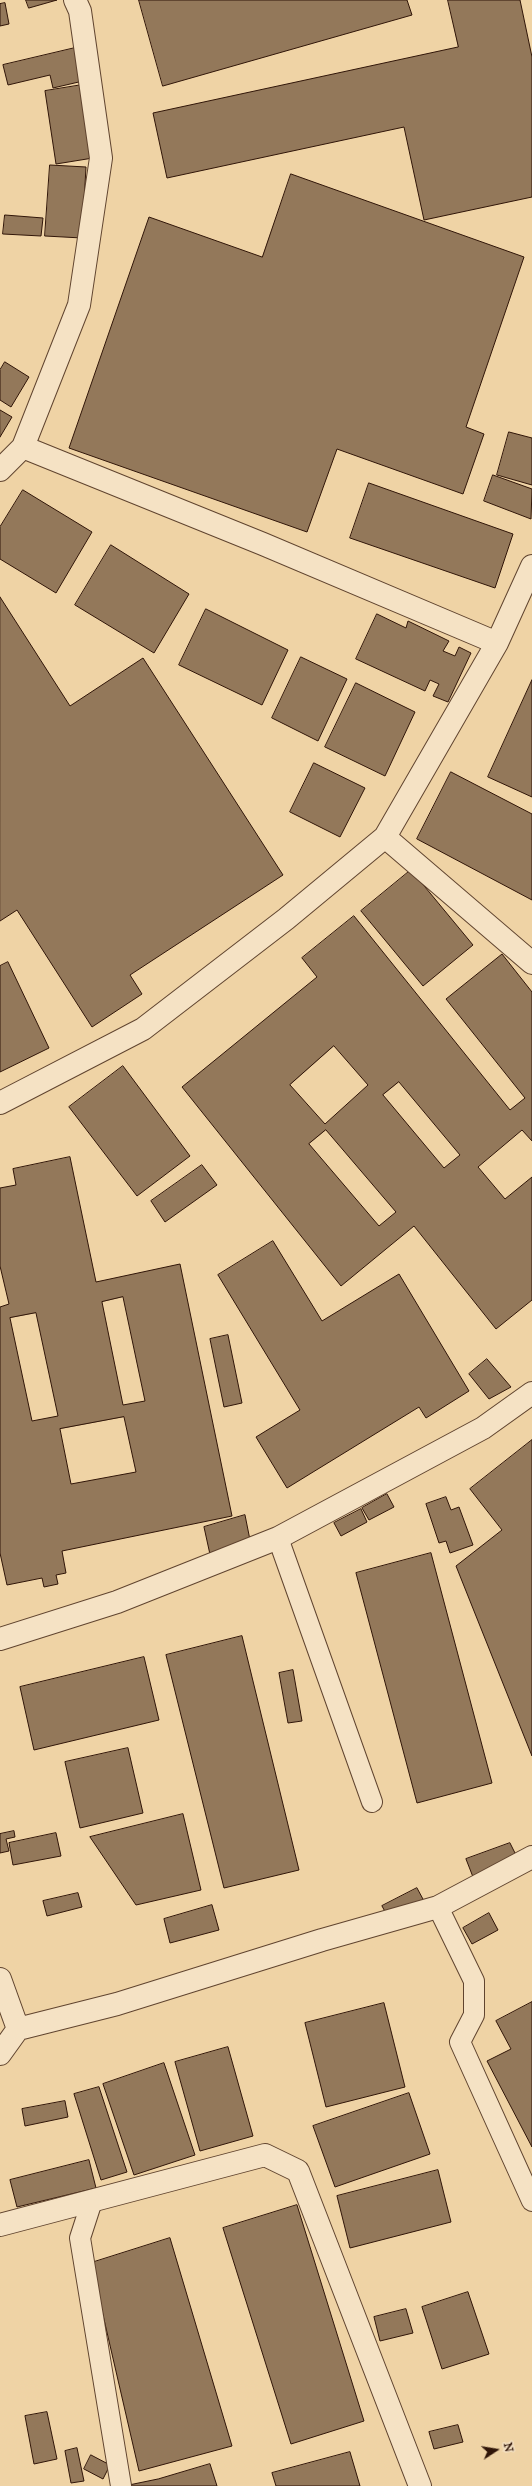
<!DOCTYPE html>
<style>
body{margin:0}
#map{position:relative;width:532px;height:2486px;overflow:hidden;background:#efd3a5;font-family:"IM FELL Great Primer",serif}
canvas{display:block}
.north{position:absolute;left:476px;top:2430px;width:40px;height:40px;-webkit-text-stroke:3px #f5e2c4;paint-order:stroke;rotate:78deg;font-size:11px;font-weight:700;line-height:16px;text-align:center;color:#301508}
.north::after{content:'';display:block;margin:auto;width:14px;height:18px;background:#301508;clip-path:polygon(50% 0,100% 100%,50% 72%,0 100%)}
</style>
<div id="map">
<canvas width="532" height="2486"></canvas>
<div class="north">N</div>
</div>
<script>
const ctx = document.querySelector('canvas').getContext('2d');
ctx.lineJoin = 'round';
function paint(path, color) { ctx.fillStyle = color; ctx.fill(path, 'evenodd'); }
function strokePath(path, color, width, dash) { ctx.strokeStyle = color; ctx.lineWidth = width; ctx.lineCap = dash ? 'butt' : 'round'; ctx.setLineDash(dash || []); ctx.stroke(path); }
const building = new Path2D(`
 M26,0H57L29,8Z
 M139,0H407L412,15L163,86Z
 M448,0H520L532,57V197L424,220L404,127L167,178L153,113L458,47Z
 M5,3L9,24L0,26V4Z
 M75,48L83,81L53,88L50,75L8,85L3,65Z
 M82,85L93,158L56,164L45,91Z
 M50,165L86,167L82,238L45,236Z
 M291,174L524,257L466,427L484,434L463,494L337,449L307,532L69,448L149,217L262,257Z
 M5,215L43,218L41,236L3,234Z
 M5,362L29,377L11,407L0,400V370Z
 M0,410L12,417L0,437Z
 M509,432L532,438V485L497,475Z
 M493,475L532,489L531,519L484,501Z
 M369,483L513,534L495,588L350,538Z
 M23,490L92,532L56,593L0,559V527Z
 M111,545L189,594L154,653L75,605Z
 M0,597L70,706L143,658L283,875L130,975L142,994L92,1027L17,910L0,921Z
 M206,609L288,650L262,705L179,665Z
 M377,614L406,628L408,621L449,641L443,651L455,656L459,647L471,653L448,702L433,696L439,684L430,680L425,691L356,659Z
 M301,657L347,679L318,741L272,718Z
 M532,680V797L488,777Z
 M356,683L415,712L385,776L325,747Z
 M314,763L365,788L340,837L290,812Z
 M451,772L532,814V900L417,839Z
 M411,870L473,945L423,986L361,911Z
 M354,916L510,1110L525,1098L446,999L502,954L532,992V1141L522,1130L478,1167L505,1199L532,1177V1300L496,1329L414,1226L341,1286L182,1087L317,977L302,958ZM334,1046L368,1085L325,1124L290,1085ZM399,1082L460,1155L444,1168L383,1095ZM326,1130L396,1212L379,1226L309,1144Z
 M8,962L49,1048L0,1072V966Z
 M123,1066L190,1156L137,1196L69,1107Z
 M70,1157L96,1282L180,1264L232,1516L62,1551L66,1573L56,1575L58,1584L44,1587L42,1578L7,1585L0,1553V1307L9,1304L0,1266V1188L16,1185L13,1169ZM123,1297L145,1401L123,1405L102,1302ZM36,1313L58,1416L32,1421L10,1318ZM124,1417L136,1472L71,1484L60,1429Z
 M202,1165L217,1185L165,1222L151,1201Z
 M273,1241L322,1321L399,1274L469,1391L426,1418L419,1407L287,1488L256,1437L300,1410L218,1275Z
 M228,1335L242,1403L224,1407L210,1339Z
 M487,1359L511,1387L489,1399L469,1374Z
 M532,1440V1756L456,1566L502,1530L470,1489Z
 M387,1494L394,1507L369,1520L362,1508Z
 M446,1497L451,1510L459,1507L473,1545L450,1553L446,1541L439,1543L426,1504Z
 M361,1509L367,1522L341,1536L334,1523Z
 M245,1515L251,1545L211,1559L204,1527Z
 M431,1553L492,1783L417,1803L356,1573Z
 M242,1636L299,1870L224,1888L166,1655Z
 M144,1657L159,1720L34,1750L20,1687Z
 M293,1670L302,1721L288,1723L279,1673Z
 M128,1748L143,1813L80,1828L65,1762Z
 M183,1814L201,1890L136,1905L90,1837Z
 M14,1831L15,1837L6,1839L9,1851L0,1853V1834Z
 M56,1833L61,1856L13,1865L9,1843Z
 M510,1843L518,1859L473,1877L466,1859Z
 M417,1888L424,1901L389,1919L382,1906Z
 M78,1893L82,1907L47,1916L43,1901Z
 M212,1905L219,1930L170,1943L164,1919Z
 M489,1913L498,1930L472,1944L463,1928Z
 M532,2002V2147L487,2061L511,2049L496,2021Z
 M384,2003L405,2087L326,2107L305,2023Z
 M228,2047L253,2136L200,2151L175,2062Z
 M164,2063L195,2155L134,2175L103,2084Z
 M99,2087L127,2172L101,2180L74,2094Z
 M409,2093L430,2154L335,2187L313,2126Z
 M65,2101L68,2117L25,2126L22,2109Z
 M89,2160L96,2188L17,2207L10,2180Z
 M438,2170L451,2222L350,2248L337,2196Z
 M297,2205L364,2421L291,2444L223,2228Z
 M170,2238L232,2446L139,2471L91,2263Z
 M468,2292L489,2354L442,2369L422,2307Z
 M406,2309L413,2333L380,2341L374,2317Z
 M47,2412L57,2459L34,2464L25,2416Z
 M458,2425L463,2442L434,2449L429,2432Z
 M77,2448L84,2481L71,2483L65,2451Z
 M350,2452L360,2486H276L272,2473Z
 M91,2455L110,2465L103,2479L84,2469Z
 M210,2464L217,2486H124L158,2479Z`);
paint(building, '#93785a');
strokePath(building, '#301508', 1);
const lane = new Path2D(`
 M278,1538L372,1802
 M438,1907L474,1981V2015L460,2042L532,2201
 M92,2201L80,2238L121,2486`);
const street = new Path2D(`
 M23,447L263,544L497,643
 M0,470L23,447L79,305L101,158L80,11L75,0
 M385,837L532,963
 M0,1103L143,1029L286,919L385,837L497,643L532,566
 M0,1639L117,1602L278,1538L483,1428L532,1393
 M0,1979L18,2029
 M0,2054L18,2029L117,2004L322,1940L438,1907L532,1857
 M0,2225L265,2155L298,2171L420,2486`);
strokePath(lane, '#60442f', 22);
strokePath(street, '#60442f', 24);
strokePath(lane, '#f5e2c4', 20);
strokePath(street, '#f5e2c4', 22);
</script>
